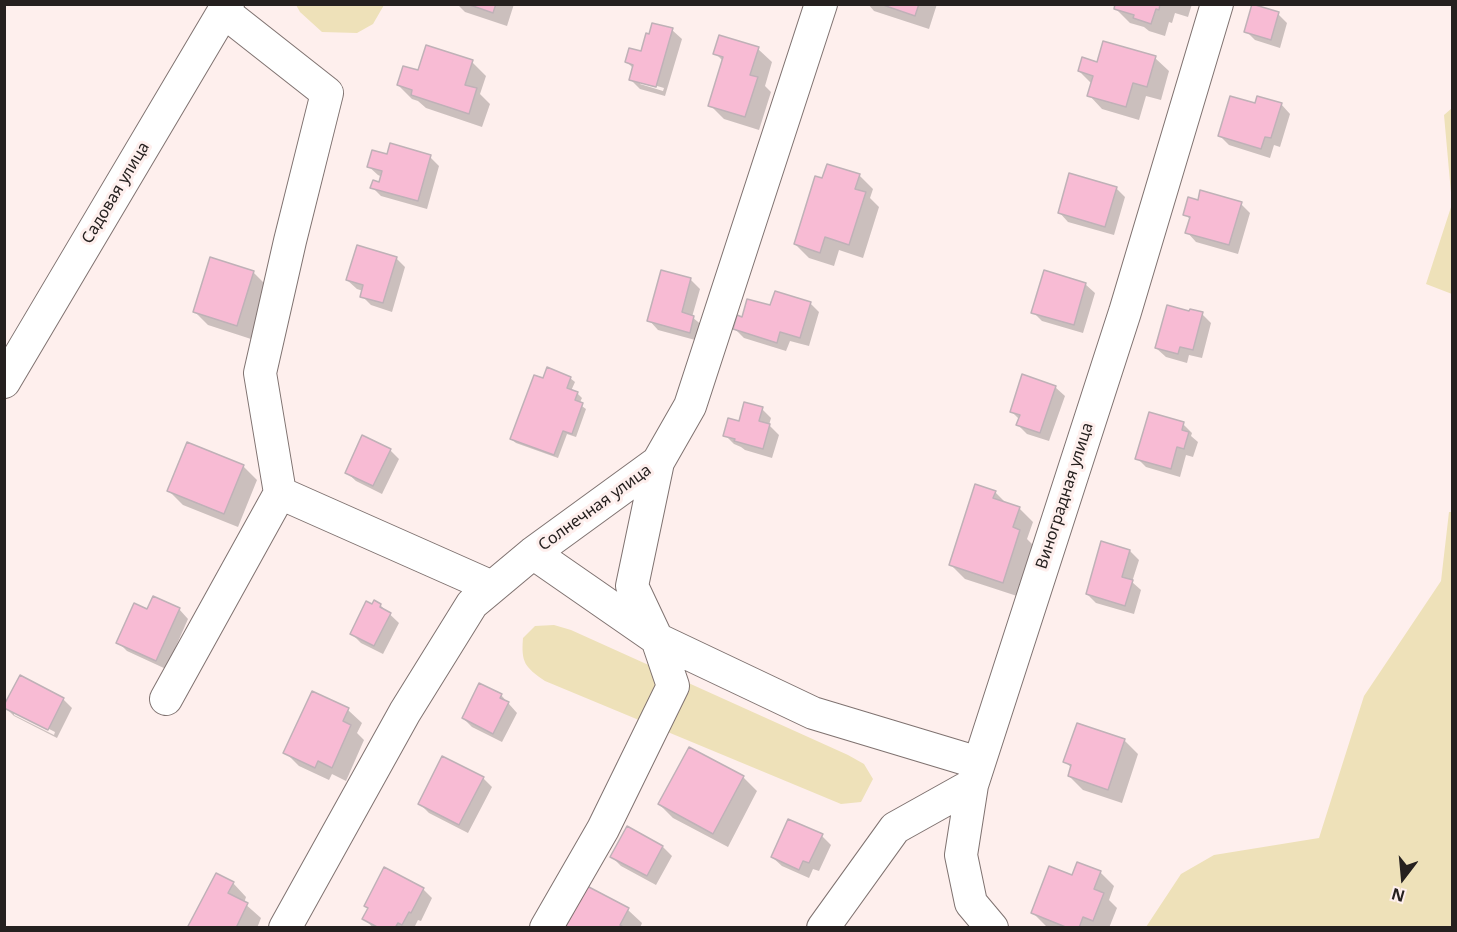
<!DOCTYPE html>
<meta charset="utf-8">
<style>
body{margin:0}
#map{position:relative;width:1457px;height:932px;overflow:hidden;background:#feefed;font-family:"Noto Sans",sans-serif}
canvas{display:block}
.frame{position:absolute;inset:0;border:6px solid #25201f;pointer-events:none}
.north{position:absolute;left:1373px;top:848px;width:60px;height:60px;-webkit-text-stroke:4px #feefed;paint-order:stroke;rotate:196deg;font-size:16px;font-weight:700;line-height:24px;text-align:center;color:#25201f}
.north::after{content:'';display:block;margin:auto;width:21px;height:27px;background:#25201f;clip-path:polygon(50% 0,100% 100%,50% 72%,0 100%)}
</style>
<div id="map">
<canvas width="1457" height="932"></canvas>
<div class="frame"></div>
<div class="north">N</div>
</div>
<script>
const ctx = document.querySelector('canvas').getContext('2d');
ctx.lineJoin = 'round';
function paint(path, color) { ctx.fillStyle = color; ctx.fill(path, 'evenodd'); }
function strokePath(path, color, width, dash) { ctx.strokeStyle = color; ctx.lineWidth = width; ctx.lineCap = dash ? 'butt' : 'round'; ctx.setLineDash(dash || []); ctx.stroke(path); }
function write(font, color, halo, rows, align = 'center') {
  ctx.font = font + ' "Noto Sans",sans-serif'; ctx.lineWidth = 6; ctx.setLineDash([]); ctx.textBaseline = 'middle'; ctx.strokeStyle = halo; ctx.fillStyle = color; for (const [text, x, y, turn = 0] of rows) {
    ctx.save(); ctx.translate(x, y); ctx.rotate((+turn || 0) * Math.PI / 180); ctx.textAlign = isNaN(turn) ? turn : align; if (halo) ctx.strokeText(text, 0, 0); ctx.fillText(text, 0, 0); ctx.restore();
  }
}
paint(new Path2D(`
 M296,5H384L373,24L357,33L322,32L300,12Z
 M1452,108V294L1426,284L1452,204L1444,115Z
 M1449,512H1452V927H1146L1181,874L1214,855L1319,838L1364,696L1441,581Z
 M554,625L571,630L848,755L864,764L873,779L861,802L841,804L545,681C525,667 521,663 523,638L535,626Z`), '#eee1b9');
paint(new Path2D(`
 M457,4H514L507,26L465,12Z
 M868,4H937L929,29L874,11Z
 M1117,4H1192L1188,17L1175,13L1172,23L1169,22L1165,36L1149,31L1144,27L1130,23L1116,9Z
 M1278,14L1287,23L1280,48L1255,40L1246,31Z
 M672,30L682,39L665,96L640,89L631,80L634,69L627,62L642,53ZM640,81L664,88L663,91L640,84Z
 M758,49L772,62L765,86L771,92L759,130L724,119L710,105L723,61L715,53Z
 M1155,58L1169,71L1161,100L1146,96L1139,120L1102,109L1089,95L1092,84L1079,71L1098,64Z
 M472,62L486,76L480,94L490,104L482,127L426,108L418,101L412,99L398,85L419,72Z
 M1281,104L1290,114L1280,147L1274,145L1270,158L1229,145L1220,136L1256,105Z
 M388,156L430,157L439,166L427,209L381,196L372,187L380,183L382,177L378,175L368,166Z
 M859,175L873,189L870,198L879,207L863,258L839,250L834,266L809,258L795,244L823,180Z
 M1116,188L1125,197L1114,235L1068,222L1059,212Z
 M1199,201L1241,204L1250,213L1238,254L1196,242L1187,232L1191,220L1185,214Z
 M396,258L405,267L392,312L371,305L362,296L363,291L357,289L347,280Z
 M253,272L267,286L251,339L208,325L194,311Z
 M691,280L700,289L692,317L703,326L699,341L658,330L649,320Z
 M1085,284L1095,293L1083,333L1042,321L1033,312Z
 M810,303L819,312L809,346L790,341L786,351L744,338L735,329L743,319L771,307Z
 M1190,313L1202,314L1211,323L1202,358L1189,355L1187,363L1166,357L1156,348Z
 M570,378L575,382L571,391L577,393L582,398L579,404L586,409L576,437L567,434L558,458L516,443L511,439L544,380Z
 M1055,387L1065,396L1049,441L1027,434L1018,425L1020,420L1011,411Z
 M762,409L771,418L769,425L779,435L772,458L745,450L741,447L734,444L725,435Z
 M1183,424L1192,433L1191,436L1198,442L1193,457L1186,455L1180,477L1146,467L1137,458Z
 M390,450L399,459L382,494L356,481L346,472Z
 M243,466L257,480L238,527L183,505L169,491Z
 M995,492L1007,504L1019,508L1033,522L1027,539L1033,545L1017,596L965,579L951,565Z
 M1130,551L1139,560L1132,582L1141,590L1134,614L1096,603L1087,594Z
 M380,605L399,623L383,654L361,643L352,634Z
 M179,609L188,619L166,669L127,651L118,642Z
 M480,685L501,695L517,713L502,742L472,727L463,718Z
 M63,699L72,708L57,738L14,716L5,707ZM14,711L55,732L54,735L14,715Z
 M348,710L362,723L357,733L364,740L346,781L332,774L329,780L299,766L285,752Z
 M1124,740L1138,754L1122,803L1083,790L1069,776L1072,768L1065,762Z
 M689,749L744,778L757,791L728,847L673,818L659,804Z
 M483,778L492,787L468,833L429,813L420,804Z
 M822,836L831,845L819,871L813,869L809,878L782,866L772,857Z
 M663,847L672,856L656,885L621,866L612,857Z
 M1100,872L1114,886L1109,900L1117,908L1109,928H1048L1033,913L1073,877Z
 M233,883L246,897L244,903L261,918L257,928H189Z
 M423,889L432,898L421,921L418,920L414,928H373L364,918Z
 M628,910L642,923L640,928H567Z`), '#0003');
const building = new Path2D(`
 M467,4H496L493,13Z
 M880,4H919L915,16Z
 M1115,4H1160L1159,10L1156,9L1151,24L1133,18L1134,15L1114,9Z
 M1252,4L1279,12L1271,40L1244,32Z
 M652,23L673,28L656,87L629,80L633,65L625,62L629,48L641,51L646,33L649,34Z
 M719,35L759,47L750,75L758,77L745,117L708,106L723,57L713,54Z
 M1103,41L1156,56L1147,87L1133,83L1126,107L1087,96L1093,76L1078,71L1082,57L1097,62Z
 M426,45L473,60L465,85L477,88L469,114L411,95L412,90L397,85L403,66L418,70Z
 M1230,96L1255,103L1257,96L1282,103L1271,138L1265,137L1261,149L1218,136Z
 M390,143L431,155L418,201L370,188L373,180L379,182L382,171L367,167L372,150L387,154Z
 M827,164L860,174L855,189L866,192L849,245L825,237L820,253L794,244L815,176L822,178Z
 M1069,173L1117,187L1105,227L1058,213Z
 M1200,190L1242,202L1229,245L1185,233L1190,217L1183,215L1188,197L1198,200Z
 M357,245L397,257L383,303L360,297L363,285L346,280Z
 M210,257L254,271L237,326L193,312Z
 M661,270L691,278L682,312L694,316L690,333L647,321Z
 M1044,270L1086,283L1074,325L1031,313Z
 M775,291L811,302L800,338L780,332L777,343L733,329L737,315L742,317L747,299L770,305Z
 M1167,305L1189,311L1190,309L1203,312L1193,350L1180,347L1178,354L1155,348Z
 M547,367L571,377L567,388L578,392L575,400L583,403L572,434L563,431L554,455L510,439L534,375L543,378Z
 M1022,374L1056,386L1040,433L1016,425L1020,415L1010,412Z
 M744,402L763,407L759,421L770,424L763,449L734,441L735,439L723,436L728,418L739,421Z
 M1149,412L1184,422L1182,430L1189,432L1184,449L1177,447L1171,469L1135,459Z
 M362,435L391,449L373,486L345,473Z
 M187,442L244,465L224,514L167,491Z
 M975,484L996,491L993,498L1020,507L1013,527L1020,530L1003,583L949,565Z
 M1101,541L1130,550L1122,577L1133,580L1125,606L1086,594Z
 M153,596L180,608L156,661L116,643L134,603L147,609Z
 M374,600L381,604L380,607L391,613L374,646L350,634L366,601L372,604Z
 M20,675L64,698L48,730L4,708V705Z
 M479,683L502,694L500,698L509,702L493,734L462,718Z
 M312,691L349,708L343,721L351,725L332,768L318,761L315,768L283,753Z
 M1077,723L1125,739L1108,790L1068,776L1071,765L1063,762Z
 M689,747L744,776L713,834L658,804Z
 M442,756L484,777L459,825L418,804Z
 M788,819L823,834L809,863L803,861L799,870L771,857Z
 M627,826L663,846L647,876L610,857Z
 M1077,862L1101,871L1094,889L1104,893L1093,921L1083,917L1079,928H1068L1031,913L1049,866L1072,875Z
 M384,867L424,888L411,913L409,912L402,925L398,923L395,928H379L362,919L368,908L364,906Z
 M216,873L234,882L228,893L248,903L236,928H187Z
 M587,886L629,908L620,925L625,928H565Z`);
paint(building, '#f8bbd4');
strokePath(building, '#bfb1b7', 1.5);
const minor = new Path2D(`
 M4,382L228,4
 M280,493L492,587
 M533,553L657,639L813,713L979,763
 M166,699L280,493L260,373L290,241L327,93L224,12
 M972,785L961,855L971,903L992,928
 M285,928L405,712L472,604L533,553L658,462L690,406L821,4
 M546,928L603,829L673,686L657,639L632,586L658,462
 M823,928L895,828L972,785L1125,312L1217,4`);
strokePath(minor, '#7f7270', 34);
strokePath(minor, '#fff', 32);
write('16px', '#25201f', '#feefed', [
 ["Садовая улица",116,193,-59],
 ["Виноградная улица",1065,496,-72],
 ["Солнечная улица",595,508,-36]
]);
</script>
